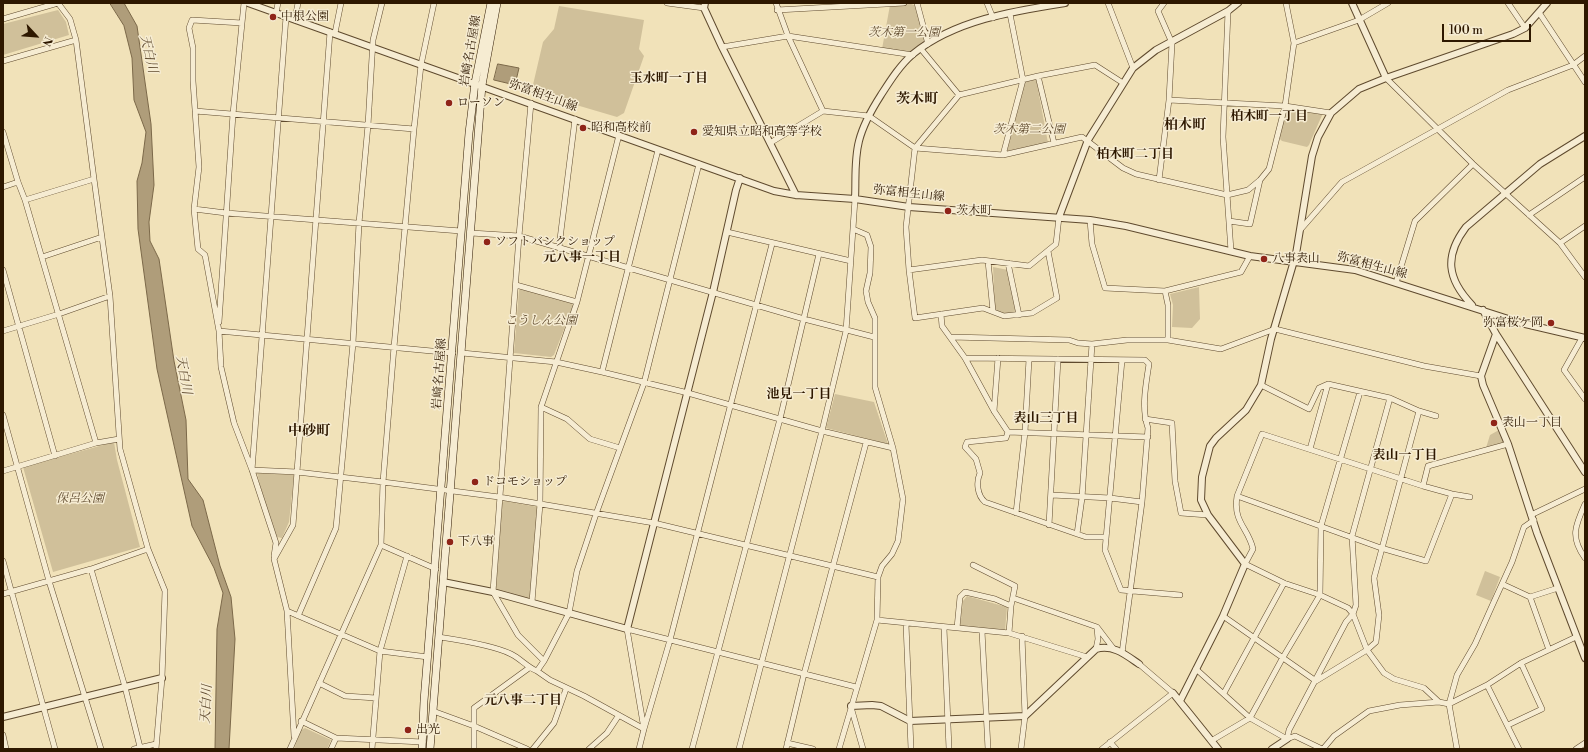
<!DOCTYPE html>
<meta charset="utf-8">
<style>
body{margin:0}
#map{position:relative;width:1588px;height:752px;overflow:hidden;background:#f1e2b9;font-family:"Libre Bodoni",serif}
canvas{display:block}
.frame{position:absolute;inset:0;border:4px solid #2e1800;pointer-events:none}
.north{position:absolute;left:16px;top:16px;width:40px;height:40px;-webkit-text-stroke:3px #f6ecd2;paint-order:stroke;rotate:116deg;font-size:11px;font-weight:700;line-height:16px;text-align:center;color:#2e1800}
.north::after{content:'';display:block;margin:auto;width:14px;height:18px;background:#2e1800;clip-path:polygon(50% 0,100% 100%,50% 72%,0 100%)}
.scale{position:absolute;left:1442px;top:24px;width:89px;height:18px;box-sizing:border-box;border:2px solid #2e1800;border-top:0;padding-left:5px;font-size:12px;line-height:14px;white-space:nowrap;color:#2e1800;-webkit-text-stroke:3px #f6ecd2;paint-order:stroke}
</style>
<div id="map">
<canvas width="1588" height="752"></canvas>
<div class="frame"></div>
<div class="north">N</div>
<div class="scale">100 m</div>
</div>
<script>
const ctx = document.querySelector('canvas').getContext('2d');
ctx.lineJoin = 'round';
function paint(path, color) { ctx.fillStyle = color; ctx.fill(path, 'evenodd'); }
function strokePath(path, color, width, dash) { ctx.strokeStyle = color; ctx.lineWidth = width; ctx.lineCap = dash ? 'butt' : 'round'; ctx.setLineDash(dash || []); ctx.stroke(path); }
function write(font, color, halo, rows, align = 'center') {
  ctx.font = font + ' "Libre Bodoni","Noto Serif JP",serif'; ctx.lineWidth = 3; ctx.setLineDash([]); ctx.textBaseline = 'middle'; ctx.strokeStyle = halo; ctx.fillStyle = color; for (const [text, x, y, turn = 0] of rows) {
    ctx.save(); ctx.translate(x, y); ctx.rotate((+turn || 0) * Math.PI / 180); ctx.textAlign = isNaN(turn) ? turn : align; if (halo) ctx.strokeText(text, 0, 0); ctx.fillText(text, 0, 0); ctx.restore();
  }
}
paint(new Path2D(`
 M911,4L917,6L927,44L913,53L882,49L890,5Z
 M559,6L644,20L639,49L644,56L624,113L617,117L539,94L532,89L543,42L554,29Z
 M58,10L66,22L69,35L3,55V24Z
 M1036,79L1048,143L1007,151L1025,82Z
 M1289,108L1323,113L1309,145L1307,147L1282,141L1279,138L1286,110Z
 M993,267L1008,270L1017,313L1005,314L995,310Z
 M1199,287L1200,319L1192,328L1172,327L1173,305L1170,294Z
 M521,289L572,303L573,306L554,355L551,357L514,353L519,290Z
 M835,394L874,402L888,444L826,428Z
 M1499,430L1505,443L1486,448L1490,435Z
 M114,442L117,460L140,547L53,572L23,467Z
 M257,473L294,475L289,522L282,538L277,537L268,517Z
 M504,501L538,507L530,597L528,598L498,591L496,588L502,503Z
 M1485,571L1500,577L1491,601L1476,595Z
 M967,596L1007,607L1005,631L960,627L963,601Z
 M305,728L331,740L327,749H294L301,730Z`), '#d0c09a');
const water = new Path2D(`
 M110,3H124L137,26L151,124L154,185L149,222L150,241L159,259L174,361L186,420L188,479L203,500L220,566L231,597L235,639L229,749H215L217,629L223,593L214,568L192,526L157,369L138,229L137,181L142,163L146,132L134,100L132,58L124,26Z
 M498,64L519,68L515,85L494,80Z`);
paint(water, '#af9d7a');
strokePath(water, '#7b6849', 1);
const minor = new Path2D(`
 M667,3L704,8
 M776,3L788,36L823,111L869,116L915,148L1003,155L1082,137L1123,168L1136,174L1227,195L1248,190L1260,180L1269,169L1285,106L1294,43L1286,3
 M917,3L928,44
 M987,3L993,18
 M1108,3L1133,68
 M1508,3L1525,28
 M777,10L904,3
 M1228,11L1223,137L1231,251
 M276,13L278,3
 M1540,14L1585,82
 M286,17L252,470L297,472L383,482L499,497L654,523L878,577
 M3,19L58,3
 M295,19L298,3
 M242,23L192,20L189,28L193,48V81L199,167L194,209L198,249L205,255L219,331L221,367L234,423L252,470L276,543L274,556
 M335,33L341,3
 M1294,43L1359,20L1388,3
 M722,47L788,36L913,55
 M921,49L959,95
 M3,61L76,40
 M1038,76L1054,143
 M1386,78L1473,164L1560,243L1585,277
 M1169,100L1285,106L1331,113
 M531,103L519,236L493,592L518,635L544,661
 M195,111L414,129
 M3,132L18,182L25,200L94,179L76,40L70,19L58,3
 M770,143L823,111
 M1003,155L1023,80L1010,14
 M94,179L110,296L120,449L148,549L165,591L162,678L156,749
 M1159,180L1169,100L1172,43L1158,11L1164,3
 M3,187L18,182
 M194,209L226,213L461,231
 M1529,215L1585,177
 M1090,220L1092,244L1105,288L1165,291L1241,272L1250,256
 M1229,221L1250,224L1260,180
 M1301,229L1342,182L1508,90L1573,65L1585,56
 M727,232L851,261
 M471,233L519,236L804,319L874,337
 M1560,243L1585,226
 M559,247L575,119
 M1048,251L1057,298L1032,313L1004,316L983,308L915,318L909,270L906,227L915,148L959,95L1038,76L1095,65L1123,83
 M42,257L102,237
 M988,261L993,311
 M1008,263L1019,315
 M3,270L55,456
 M909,270L982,260L1029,266L1056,244L1059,217
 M1396,283L1415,221L1473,164
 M516,285L577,302
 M1165,291L1168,305V340
 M941,314L942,326L965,358L994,411L1008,432
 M219,322L233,114L244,3
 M3,331L59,314L110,296
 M219,331L453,353
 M951,337L1069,340L1078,343L1092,344L1127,340H1168L1221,349L1275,329L1424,366L1481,376
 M1582,338L1564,370L1585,399
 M462,353L556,362L602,372L688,393L822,431L893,448
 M965,358L1145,360L1149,364C1146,384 1141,408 1148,428L1142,502L1122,653
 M1122,360L1105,550L1121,590L1180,595
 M602,372L658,150
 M1261,385L1309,409L1319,388L1328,384L1390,398L1419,411L1436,416
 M541,407L567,419L590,439L620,448
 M994,411L998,358
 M3,415L49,581L101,749
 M1145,419L1172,423L1175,481L1181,513L1208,515
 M96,443L119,439
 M1310,449L1328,384
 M3,471L96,443L25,200
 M1423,486L1428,466L1508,444
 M1052,495L1110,498L1142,502
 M1237,496L1381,548L1426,561L1452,494
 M1585,504C1575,526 1570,537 1585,558
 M1016,513L1025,432L1029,359
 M1531,515L1585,489
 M1049,525L1058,359
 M1077,534L1082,498L1092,344
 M1106,537H1086L1077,534L985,502C977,495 976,482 980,473L976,459L965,447L967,442L1006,438L1008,432L1148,437
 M381,545L436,569
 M3,561L55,749
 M973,565L1015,586L1011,606L1009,633
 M91,569L125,687L140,747
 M1502,584L1530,597L1558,588
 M3,594L91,569L148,549
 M1530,597L1549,650
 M1013,598L1097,627L1113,648
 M532,602L540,504L541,407L577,302L619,135
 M287,611L380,651L428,657
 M298,616L336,528L353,343L359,223L368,125L373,40L382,3
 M1223,616L1316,681L1367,650L1376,642L1379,615L1374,578L1419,411
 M877,620L1009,633L1087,657
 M906,624L911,749
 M944,628L949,749
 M957,628L960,597L965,592L995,599L1011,606
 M982,631L988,749
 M439,637C459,640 493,645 511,654C521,659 527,667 537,671L544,661L569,613L577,571L596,514L644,383L699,164
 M1096,649L1098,639L1097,628
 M1196,669L1250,718L1287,739L1295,736L1322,749
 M537,671L550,680L584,696L644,729L670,640L772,244
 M319,683L345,696L376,698
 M1487,685L1519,749
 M1224,693L1284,583
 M1439,702L1424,688L1394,679L1384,673L1367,650L1353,614L1348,608L1320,595L1284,583L1245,564L1253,549C1248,527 1233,523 1237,496L1262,434L1423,486L1452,494L1470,497
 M851,707L863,749
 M433,711L474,726L527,749
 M301,721L336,738L423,742
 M1508,725L1542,709L1521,663
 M3,735L6,749
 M294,736L287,611L274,559L293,525L330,32
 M1287,739L1289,730L1346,622L1353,614L1356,605L1352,536L1390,398
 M1211,741L1250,718L1282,659L1320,595L1321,526L1360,392
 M1110,742L1116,749
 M787,743L813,749
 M134,749L156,744
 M290,749L381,545L383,482L394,347L414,129L421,65L434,3
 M331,749L336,738
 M372,749L380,651L407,556
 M474,749V708L529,668
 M533,749L554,723L566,689
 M589,749L607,733L619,715
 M639,749L644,729L627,629L856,687
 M692,749L780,419L819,254
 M739,749L822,431L846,331L855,199
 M786,749L804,674L866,443
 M839,749L877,620L878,577L882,566L892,554L898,541L903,499L893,448L875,387V318L868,302L866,291L870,273L871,247L867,235L853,229
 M1021,749L1025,716L1022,636
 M1102,749L1173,693L1139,664
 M1323,749L1334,736L1369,711L1400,705L1439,702L1449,704L1487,685L1521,663L1576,637
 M1457,749L1449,704L1457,675L1475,644L1492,606L1512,562L1524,527L1534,520
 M1576,749L1585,743`);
const tertiary = new Path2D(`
 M248,3L774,191L796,195L855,199L909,207L1090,220L1126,226L1250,256L1355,270L1521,323L1585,338
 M705,3L704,8L722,47L796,195
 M1352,3L1386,78
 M855,199C856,180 854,160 859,141C863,125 872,109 881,95C890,81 900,65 913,54C955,20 1014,11 1065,3
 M1059,217L1088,140L1133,68L1156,50L1228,11L1238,3
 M1472,305C1447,279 1444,256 1466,227L1540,164L1585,136
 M1483,310L1496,334L1481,376L1483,385L1508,444L1537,533L1585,658
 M1496,334L1585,472
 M443,582L493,592L627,629L713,292L736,190L740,178
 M1173,693L1218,749
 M1180,701L1223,616L1245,564L1208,515L1201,500L1202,477L1210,446L1216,438L1246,410L1261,385L1271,339L1296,254L1312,156L1318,137L1331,113L1359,89L1386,78L1513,34L1525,28L1547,3
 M851,706L872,705L881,706L910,721L1025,716L1096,649C1113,644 1126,655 1139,664
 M3,717L162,678
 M1272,749L1287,739`);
const secondary = new Path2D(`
 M422,749L424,701L469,133L475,83L491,3
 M430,749L482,85L497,3`);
strokePath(minor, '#5f4a2e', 6);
strokePath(tertiary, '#5f4a2e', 8);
strokePath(secondary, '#2e1800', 8);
strokePath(minor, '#f6ecd2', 5);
strokePath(tertiary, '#f6ecd2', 6);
strokePath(secondary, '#f6ecd2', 7);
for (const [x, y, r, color] of [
 [273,17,4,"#8f2418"],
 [449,103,4,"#8f2418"],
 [583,128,4,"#8f2418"],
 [694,132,4,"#8f2418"],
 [948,211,4,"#8f2418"],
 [487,242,4,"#8f2418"],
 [1264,259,4,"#8f2418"],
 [1551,323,4,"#8f2418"],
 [1494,423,4,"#8f2418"],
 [475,482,4,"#8f2418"],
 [450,542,4,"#8f2418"],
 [408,730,4,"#8f2418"]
]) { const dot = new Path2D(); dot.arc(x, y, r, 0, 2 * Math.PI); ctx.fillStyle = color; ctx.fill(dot); strokePath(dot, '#f6ecd2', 1.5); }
write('12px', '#2e1800', '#f6ecd2', [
 ["中根公園",281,17],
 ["ローソン",457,103],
 ["昭和高校前",591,128],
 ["愛知県立昭和高等学校",702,132],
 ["茨木町",956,211],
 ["ソフトバンクショップ",495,242],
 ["八事表山",1272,259],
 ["弥富桜ケ岡",1543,323,"right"],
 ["表山一丁目",1502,423],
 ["ドコモショップ",483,482],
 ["下八事",458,542],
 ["出光",416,730]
], 'left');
write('italic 12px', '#5f4a2e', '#f6ecd2', [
 ["茨木第一公園",904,33],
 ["茨木第二公園",1029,130],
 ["こうしん公園",541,321],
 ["保呂公園",80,499]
]);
write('12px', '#2e1800', '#f6ecd2', [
 ["岩崎名古屋線",471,51,-80],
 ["弥富相生山線",543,96,20],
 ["弥富相生山線",909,194,6],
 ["弥富相生山線",1372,266,15],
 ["岩崎名古屋線",440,374,-86]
]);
write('italic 13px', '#624d31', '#f6ecd2', [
 ["天白川",148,54,77],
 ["天白川",183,375,80],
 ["天白川",207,704,-87]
]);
write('bold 13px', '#2e1800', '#f6ecd2', [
 ["玉水町一丁目",669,79],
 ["柏木町一丁目",1269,117],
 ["柏木町二丁目",1135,155],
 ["元八事一丁目",582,258],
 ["池見一丁目",799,395],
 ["表山三丁目",1046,419],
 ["表山一丁目",1405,456],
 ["元八事二丁目",523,701]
]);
write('bold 14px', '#2e1800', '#f6ecd2', [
 ["茨木町",917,100],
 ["柏木町",1185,126],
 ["中砂町",309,432]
]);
</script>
